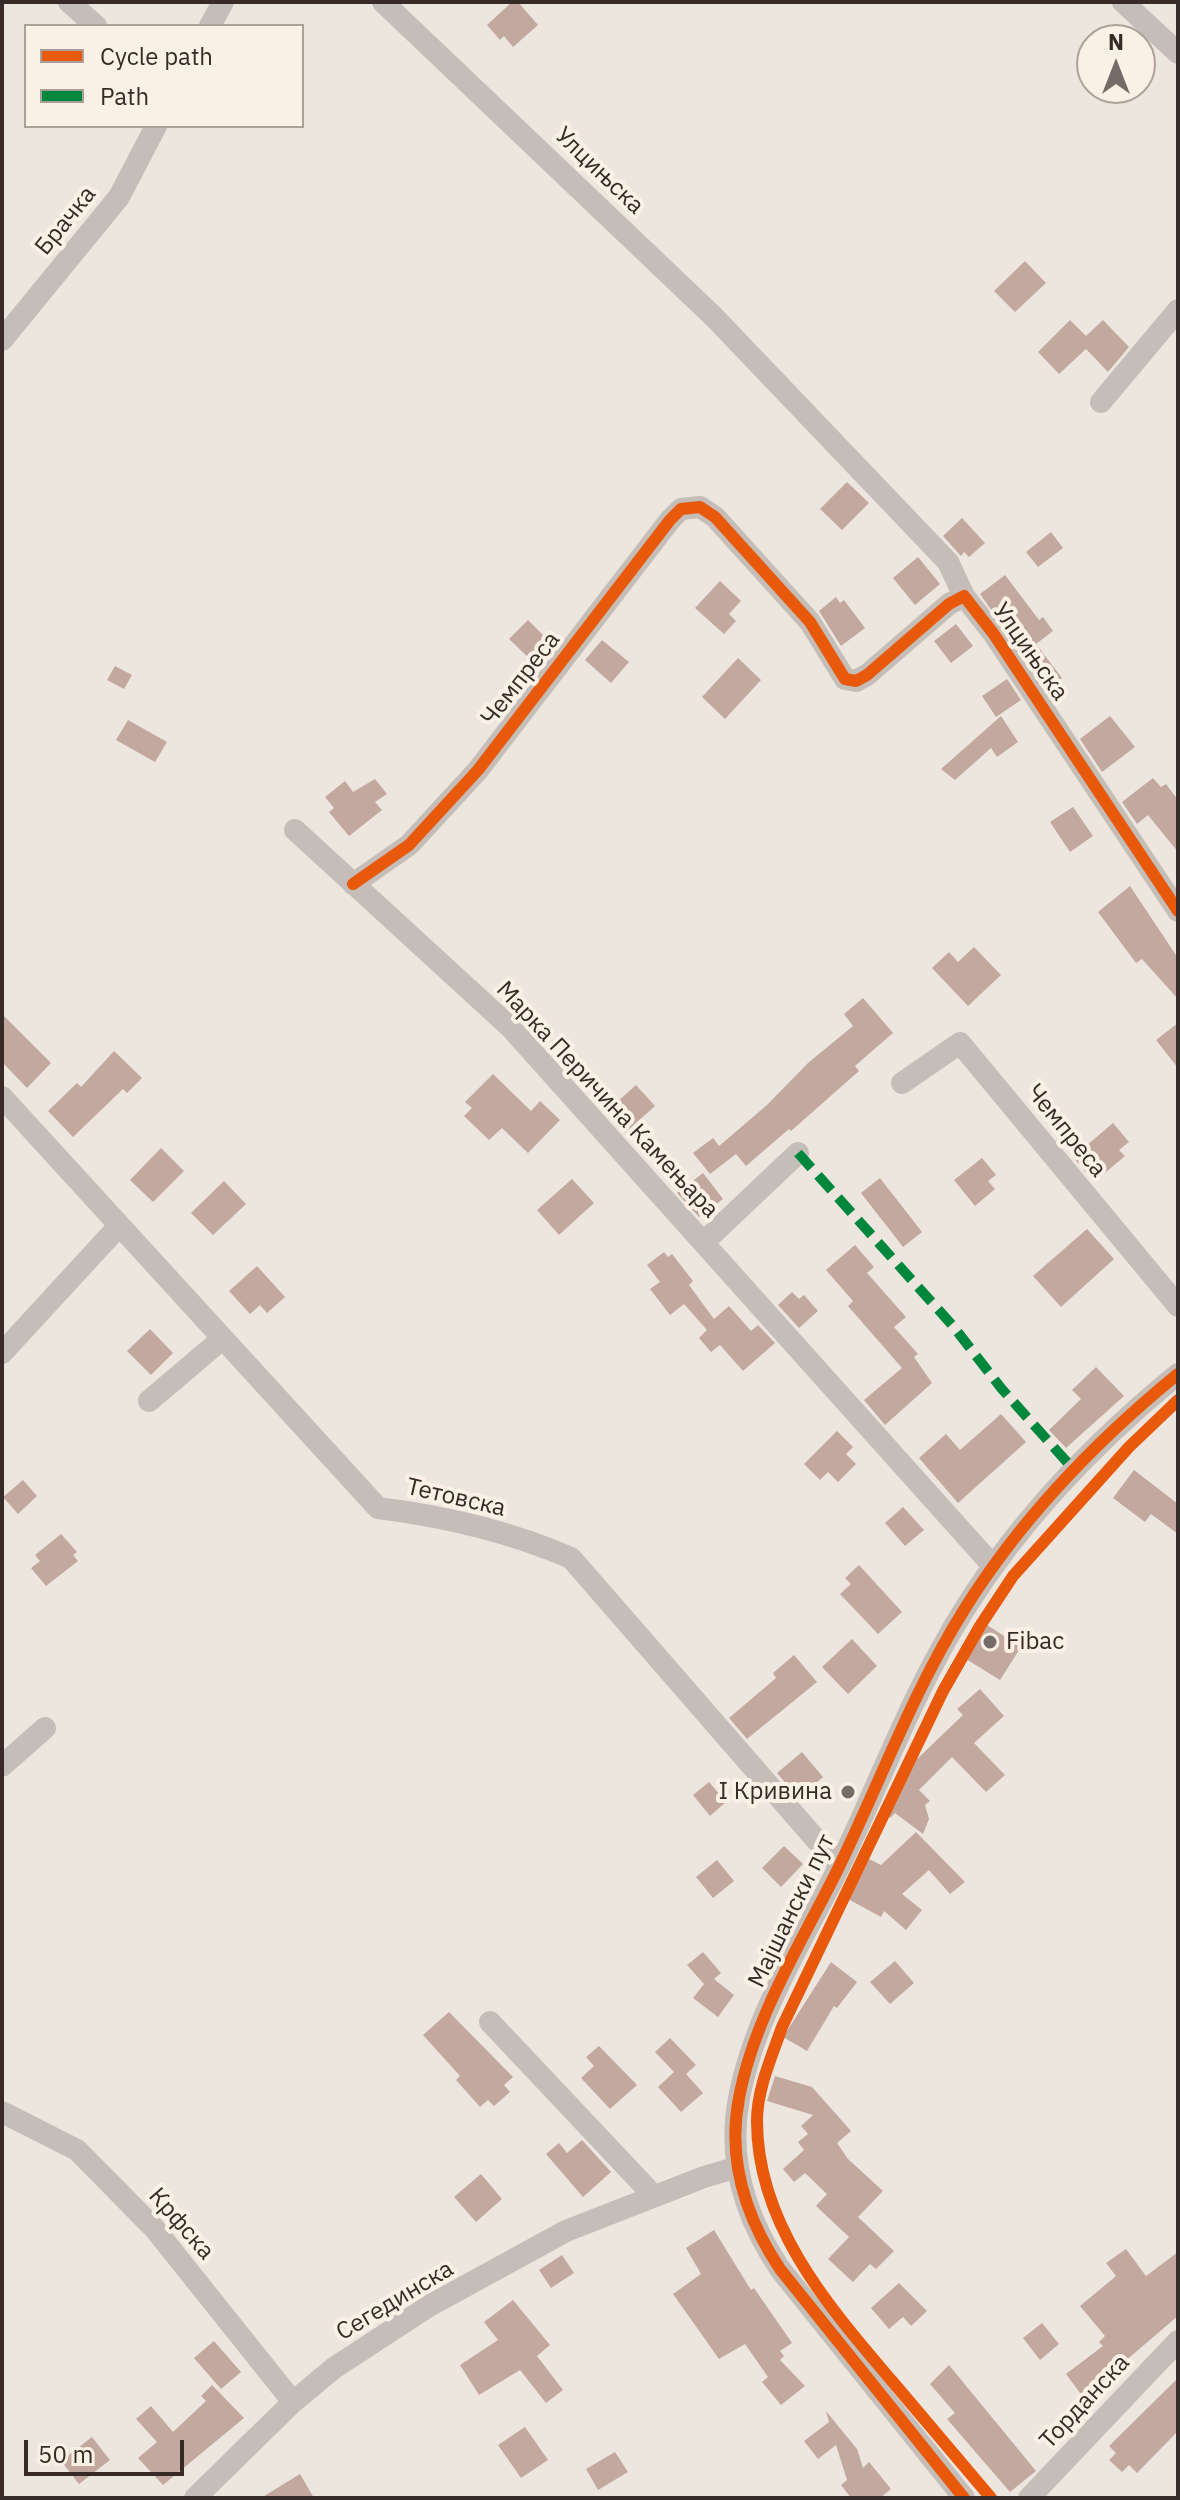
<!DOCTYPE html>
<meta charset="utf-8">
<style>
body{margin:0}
#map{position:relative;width:1180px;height:2500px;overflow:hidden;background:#ede6df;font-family:"IBM Plex Sans",sans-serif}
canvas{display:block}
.frame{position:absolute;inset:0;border:4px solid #362b26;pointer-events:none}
.legend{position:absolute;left:24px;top:24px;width:280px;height:104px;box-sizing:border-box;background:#faf0e5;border:2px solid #aca199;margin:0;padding:10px 14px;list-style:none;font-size:24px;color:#362b26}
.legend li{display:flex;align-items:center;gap:16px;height:40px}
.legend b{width:40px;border:2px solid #aca199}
.north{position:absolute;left:1076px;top:24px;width:80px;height:80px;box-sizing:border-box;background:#faf0e5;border:2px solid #aca199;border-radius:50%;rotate:0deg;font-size:22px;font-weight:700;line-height:32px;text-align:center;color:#362b26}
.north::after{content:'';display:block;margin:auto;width:28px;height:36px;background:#766c67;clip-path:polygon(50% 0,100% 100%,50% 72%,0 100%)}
.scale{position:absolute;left:24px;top:2440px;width:160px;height:36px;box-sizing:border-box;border:4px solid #362b26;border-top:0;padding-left:10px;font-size:24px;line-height:28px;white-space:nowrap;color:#362b26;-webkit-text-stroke:6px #faf0e5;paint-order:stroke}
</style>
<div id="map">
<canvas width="1180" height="2500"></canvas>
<div class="frame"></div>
<ul class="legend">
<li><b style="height:10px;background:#e8590c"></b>Cycle path</li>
<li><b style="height:10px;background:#00873e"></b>Path</li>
</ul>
<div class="north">N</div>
<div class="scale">50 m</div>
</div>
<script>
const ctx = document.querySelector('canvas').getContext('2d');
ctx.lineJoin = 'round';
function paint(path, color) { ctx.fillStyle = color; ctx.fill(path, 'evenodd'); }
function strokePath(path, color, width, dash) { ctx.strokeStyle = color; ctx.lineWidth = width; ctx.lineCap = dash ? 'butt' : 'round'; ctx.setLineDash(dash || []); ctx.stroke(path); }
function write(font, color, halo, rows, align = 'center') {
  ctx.font = font + ' "IBM Plex Sans",sans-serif'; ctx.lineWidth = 8; ctx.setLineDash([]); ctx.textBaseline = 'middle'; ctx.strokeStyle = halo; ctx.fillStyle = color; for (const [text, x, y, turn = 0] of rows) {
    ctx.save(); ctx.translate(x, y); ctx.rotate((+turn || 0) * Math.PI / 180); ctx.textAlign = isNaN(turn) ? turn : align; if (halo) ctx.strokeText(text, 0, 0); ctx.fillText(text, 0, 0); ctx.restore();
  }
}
paint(new Path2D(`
 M512,2H518L538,25L513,47L504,36L500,40L487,25Z
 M1025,261L1046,283L1015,312L994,291Z
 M1070,320L1086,336L1103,320L1129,347L1108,372L1086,349L1059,374L1038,352Z
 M847,482L869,503L842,530L820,509Z
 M962,518L985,543L969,557L964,552L961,556L943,536Z
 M1051,532L1063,548L1038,567L1026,552Z
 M918,557L940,584L915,605L893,578Z
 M1005,575L1039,620L1043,617L1053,631L1036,644L1062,678L1047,689L980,594Z
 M720,581L741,601L729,614L736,621L724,634L695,608Z
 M836,597L840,603L844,600L865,628L841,646L819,611Z
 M528,620L548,640L530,659L509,639Z
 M956,624L973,646L951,663L934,641Z
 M602,640L629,662L611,683L585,660Z
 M738,658L761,680L725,719L702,697Z
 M115,666L132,675L124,689L107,680Z
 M1007,679L1021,700L996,717L982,696Z
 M1001,716L1018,742L997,757L991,748L955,780L941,769Z
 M1110,716L1135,747L1102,772L1080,739Z
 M128,720L167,742L155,762L116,740Z
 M1153,778L1161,787L1166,784L1178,800V852L1148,815L1137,824L1122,802Z
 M375,779L387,794L375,802L382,810L349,836L329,812L334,808L325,797L345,781L353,792Z
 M1073,807L1093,836L1070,852L1050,822Z
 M1130,886L1178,958V999L1142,959L1136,963L1098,912Z
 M974,947L1001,975L968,1006L932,968L949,952L958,962Z
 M863,998L893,1033L855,1066L859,1071L791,1131L789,1129L746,1166L736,1154L710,1174L693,1153L713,1138L719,1146L767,1105L808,1063L853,1026L844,1014Z
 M2,1014L51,1063L27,1088L2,1062Z
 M1178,1023V1068L1156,1040Z
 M114,1051L142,1078L127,1093L123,1089L73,1137L48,1111L77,1083L81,1087Z
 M493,1074L531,1111L540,1101L560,1120L528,1153L502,1128L489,1140L464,1116L472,1108L465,1102Z
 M636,1085L655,1106L625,1133L606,1112Z
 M1113,1123L1129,1142L1119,1150L1125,1156L1094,1182L1073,1157Z
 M161,1148L184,1171L153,1202L130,1180Z
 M982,1158L996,1175L988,1181L995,1189L975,1206L954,1180Z
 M703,1173L723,1199L699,1217L677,1193Z
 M880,1178L922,1232L903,1247L861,1193Z
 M572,1179L594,1203L559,1235L537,1210Z
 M224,1181L246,1204L213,1235L191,1213Z
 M1087,1229L1114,1259L1061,1307L1033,1276Z
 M855,1245L874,1267L867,1273L906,1317L894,1327L918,1354L914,1357L932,1383L885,1425L864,1400L902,1368L848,1306L853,1301L826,1270Z
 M664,1252L668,1257L672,1254L693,1281L689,1285L714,1319L729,1306L751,1331L758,1325L775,1343L743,1371L720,1345L711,1352L699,1338L707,1330L684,1304L670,1315L650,1289L660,1282L647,1265Z
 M257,1266L285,1297L267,1313L260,1305L250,1314L229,1291Z
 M792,1292L799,1299L804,1295L818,1311L799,1328L778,1305Z
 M150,1329L173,1353L151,1375L127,1351Z
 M1096,1367L1124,1396L1066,1448L1049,1430L1081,1399L1072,1390Z
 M1001,1414L1026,1442L958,1503L919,1458L946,1434L960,1450Z
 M837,1431L853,1447L846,1454L856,1464L838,1482L828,1472L820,1480L804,1464Z
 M1134,1470L1178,1504V1534L1151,1514L1145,1522L1113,1498Z
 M23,1480L37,1496L18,1514L3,1497Z
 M903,1507L924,1530L905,1546L885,1523Z
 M61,1534L77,1552L73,1555L78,1561L46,1586L31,1568L40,1561L35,1555Z
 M859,1565L902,1612L878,1634L840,1594L851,1584L845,1578Z
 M987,1625L1021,1647L1000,1680L966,1659Z
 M852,1639L877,1666L848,1694L822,1667Z
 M794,1655L817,1682L747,1739L729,1718L776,1678L773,1673Z
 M980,1689L1004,1716L974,1743L1005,1775L986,1792L952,1757L919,1790L930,1801L925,1805L929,1819L923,1834L895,1813L890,1818L888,1816L917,1759L963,1715L957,1709Z
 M802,1752L823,1777L798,1798L777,1773Z
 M709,1782L726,1802L710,1816L693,1795Z
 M916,1832L965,1882L950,1894L929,1870L902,1894L922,1910L906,1930L884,1911L881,1917L848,1899L869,1859L881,1865Z
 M784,1846L803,1864L781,1887L762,1868Z
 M717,1860L734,1881L713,1898L696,1877Z
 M703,1952L721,1973L714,1979L734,1995L718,2017L693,1998L704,1984L687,1965Z
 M895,1961L914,1983L890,2004L870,1982Z
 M831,1962L857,1982L837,2008L834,2006L807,2051L783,2037Z
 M449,2012L513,2077L504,2085L510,2092L494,2106L488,2100L480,2107L456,2080L460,2076L423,2035Z
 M670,2038L696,2065L686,2074L703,2093L681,2112L658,2087L674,2072L655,2052Z
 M599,2046L637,2085L610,2109L581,2078L594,2066L586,2057Z
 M775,2076L812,2087L851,2131L837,2143L848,2159L883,2191L858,2217L894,2251L876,2269L870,2264L853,2282L828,2259L849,2237L816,2206L827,2194L805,2173L794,2182L783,2169L804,2150L798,2142L808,2134L801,2126L813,2115L767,2101Z
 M582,2140L611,2172L583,2197L546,2154L559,2143L567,2153Z
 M481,2174L502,2199L476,2222L454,2197Z
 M714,2230L751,2290L754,2288L792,2343L780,2351L784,2356L780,2360L805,2386L781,2405L762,2382L768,2377L745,2344L719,2359L673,2294L701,2274L686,2248Z
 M1126,2249L1146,2276L1178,2252V2316L1083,2397L1066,2374L1103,2346L1099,2342L1105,2336L1080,2306L1116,2276L1106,2263Z
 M562,2255L574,2273L551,2288L539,2270Z
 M899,2283L927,2311L911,2326L903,2317L889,2329L871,2308Z
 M513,2300L550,2345L537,2356L563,2390L546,2403L520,2370L479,2395L460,2365L498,2340L484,2322Z
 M1042,2323L1059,2344L1040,2360L1023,2338Z
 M214,2341L241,2372L221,2389L194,2358Z
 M949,2365L1036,2471L1010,2492L947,2419L955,2413L930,2384Z
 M1178,2378V2431L1137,2473L1129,2465L1122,2472L1109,2460L1116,2453L1109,2446Z
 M212,2385L244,2418L163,2485L138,2458L157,2442L136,2419L151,2406L173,2432L206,2401L201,2396Z
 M826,2411L857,2449L863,2468L869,2462L891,2489L880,2498H851L841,2485L847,2480L836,2445L818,2459L804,2441L829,2422Z
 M525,2427L548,2460L521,2478L498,2445Z
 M92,2437L110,2460L79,2484L61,2461Z
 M615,2452L628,2472L598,2490L586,2469Z
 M300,2474L314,2498H261Z`), '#c2a89f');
strokePath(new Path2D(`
 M69,2L96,26
 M383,2L714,317L948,562L964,596
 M1123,2L1178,53
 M210,26L223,2
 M2,340L119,197L156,126
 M1101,402L1178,310
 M295,830L511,1028L993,1566
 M353,884L409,845L478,770L670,520L681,509L700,507L715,517L810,622L845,679L856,681L867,675L949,604L964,596L993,633L1178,911
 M902,1083L960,1043L1178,1306
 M2,1097L378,1508C442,1516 511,1532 571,1558L839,1866
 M704,1242L798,1153
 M2,1353L118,1227
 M149,1401L222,1339
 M2,1766L45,1728
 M490,2022L654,2196
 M2,2112L77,2150L154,2228L293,2402
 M195,2498L293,2402L334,2368L429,2306L566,2231L704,2177L738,2167
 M964,2498L780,2269C746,2218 727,2160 739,2098C754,2018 801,1943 837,1871C879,1785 913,1691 964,1610C1020,1520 1096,1441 1178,1374
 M1029,2498L1178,2341`), '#c5beb8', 22);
strokePath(new Path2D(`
 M798,1153L953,1326L1001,1388L1074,1470`), '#00873e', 10, [20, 10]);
strokePath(new Path2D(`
 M353,884L409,845L478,770L670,520L681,509L700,507L715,517L810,622L845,679L856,681L867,675L949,604L964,596L993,633L1178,911
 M964,2498L780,2269C746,2218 727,2160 739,2098C754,2018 801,1943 837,1871C879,1785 913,1691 964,1610C1020,1520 1096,1441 1178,1374
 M991,2498C958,2459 925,2420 892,2381C829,2307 757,2225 757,2121C757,2089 772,2056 782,2027L943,1691L980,1626L1013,1576L1129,1447L1178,1400`), '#e8590c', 12);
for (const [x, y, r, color] of [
 [990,1642,8,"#766c67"],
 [848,1792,8,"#766c67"]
]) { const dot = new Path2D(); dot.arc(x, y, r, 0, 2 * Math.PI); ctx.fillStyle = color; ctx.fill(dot); strokePath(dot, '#faf0e5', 3); }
write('24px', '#362b26', '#faf0e5', [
 ["Улцињска",599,171,44],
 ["Брачка",66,221,-51],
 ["Улцињска",1030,652,55],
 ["Чемпреса",521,679,-52],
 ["Марка Перичина Камењара",607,1100,47],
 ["Чемпреса",1066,1131,51],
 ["Тетовска",456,1498,13],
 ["Мајшански пут",792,1911,-64],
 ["Крфска",181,2224,49],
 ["Сегединска",395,2301,-31],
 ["Торданска",1085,2402,-47]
]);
write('24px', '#362b26', '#faf0e5', [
 ["Fibac",1006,1642],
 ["I Кривина",832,1792,"right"]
], 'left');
</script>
